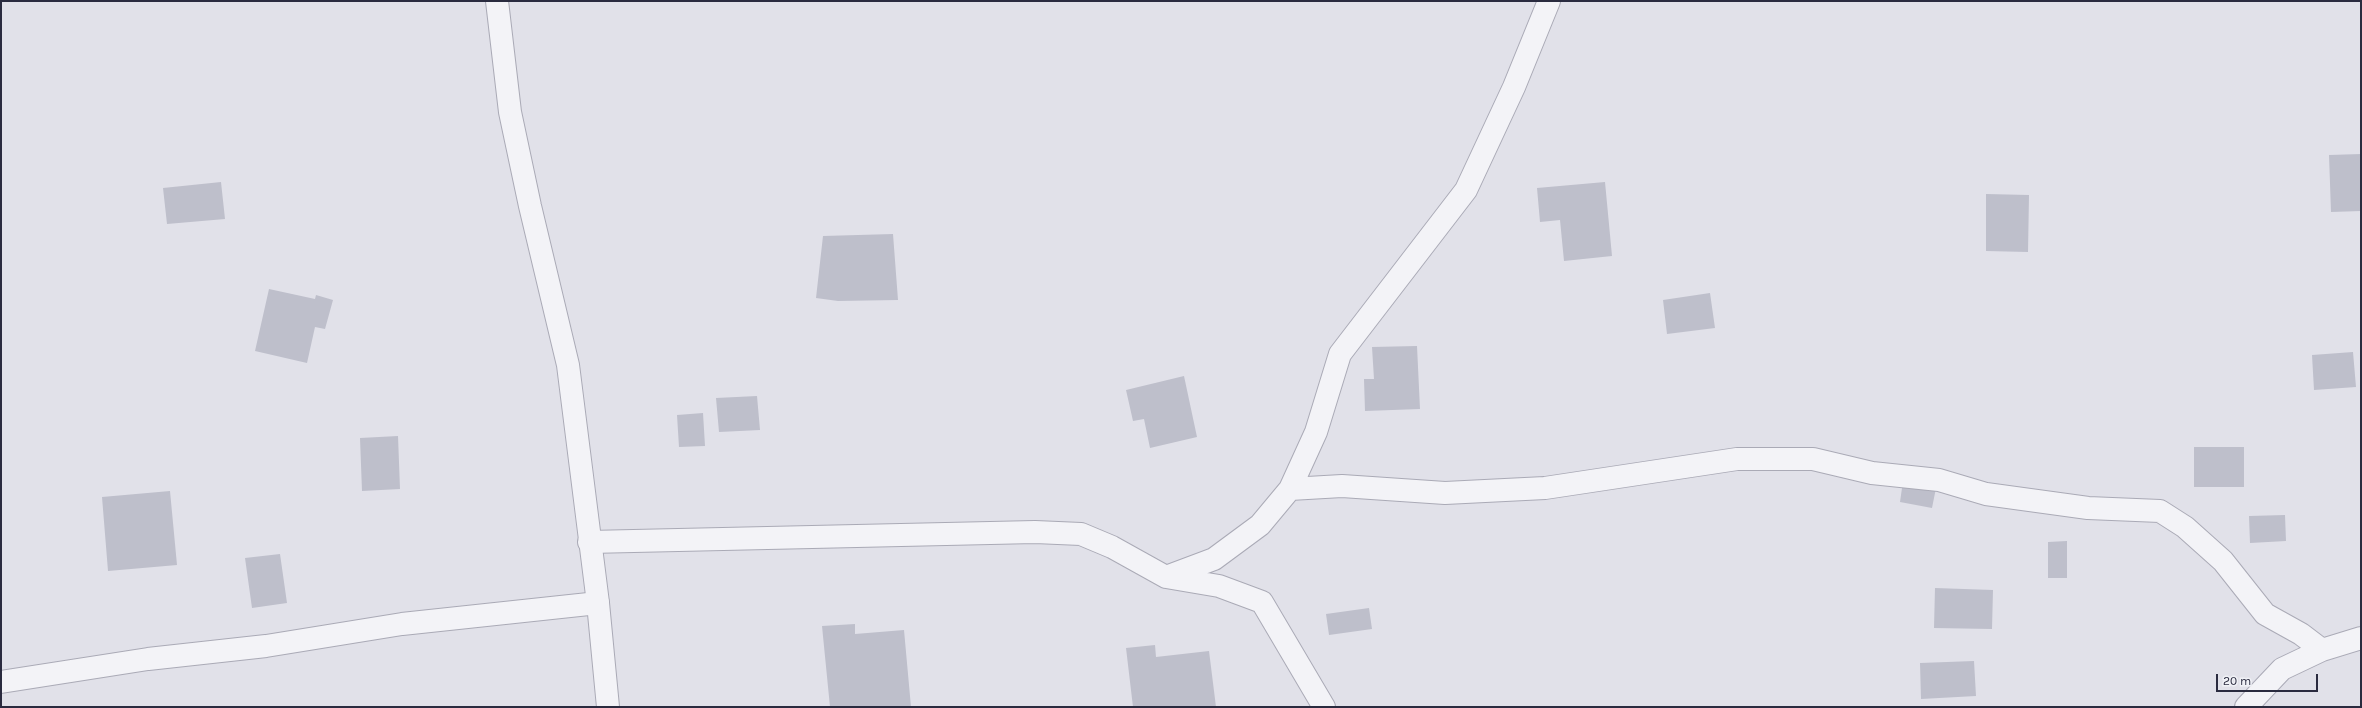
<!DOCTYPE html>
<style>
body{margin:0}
#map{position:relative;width:2362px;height:708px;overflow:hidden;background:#e1e1e9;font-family:Karla,sans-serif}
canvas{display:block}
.frame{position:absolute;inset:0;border:2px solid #2a2b3f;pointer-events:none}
.scale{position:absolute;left:2216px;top:674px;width:102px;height:18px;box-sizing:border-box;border:2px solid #2a2b3f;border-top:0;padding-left:5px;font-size:12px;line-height:14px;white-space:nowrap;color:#2a2b3f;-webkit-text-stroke:3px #f0f1f6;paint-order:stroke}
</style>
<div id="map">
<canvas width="2362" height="708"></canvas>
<div class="frame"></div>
<div class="scale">20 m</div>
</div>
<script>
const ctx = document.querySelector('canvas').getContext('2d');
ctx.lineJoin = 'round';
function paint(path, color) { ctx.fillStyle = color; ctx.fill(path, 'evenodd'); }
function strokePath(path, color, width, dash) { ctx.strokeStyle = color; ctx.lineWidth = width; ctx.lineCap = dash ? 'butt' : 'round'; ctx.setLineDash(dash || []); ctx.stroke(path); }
paint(new Path2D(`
 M2361,154V211L2331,212L2329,155Z
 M221,182L225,219L167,224L163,188Z
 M1605,182L1612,256L1564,261L1560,220L1540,222L1537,188Z
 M1986,194L2029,195L2028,252L1986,251Z
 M893,234L898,300L838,301L816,298L823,236Z
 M269,289L315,299L316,295L333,300L325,329L315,327L307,363L255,351Z
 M1710,293L1715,328L1667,334L1663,300Z
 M1417,346L1420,409L1365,411L1364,379H1374L1372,347Z
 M2353,352L2356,387L2314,390L2312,355Z
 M1184,376L1197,437L1150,448L1144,419L1133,421L1126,390Z
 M757,396L760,430L719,432L716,398Z
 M703,413L705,446L679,447L677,415Z
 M398,436L400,489L362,491L360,438Z
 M2194,447H2244V487H2194Z
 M1903,481L1936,488L1932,508L1900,502Z
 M170,491L177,565L108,571L102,497Z
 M2285,515L2286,541L2250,543L2249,516Z
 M2067,541V578H2048V542Z
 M280,554L287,603L252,608L245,558Z
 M1935,588L1993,590L1992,629L1934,628Z
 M1369,608L1372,629L1329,635L1326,614Z
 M855,624V634L904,630L911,707H830L822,626Z
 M1155,645L1156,657L1209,651L1216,707H1133L1126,648Z
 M1974,661L1976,696L1921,699L1920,663Z`), '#bebfcb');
const minor = new Path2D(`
 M1290,489L1342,486L1445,493L1545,488L1737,459H1813L1872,473L1939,480L1986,494L2088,508L2160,511L2185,527L2223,561L2265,614L2301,634L2322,650
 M589,542L1035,532L1081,534L1112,547L1166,577L1219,586L1262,602L1324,707
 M1166,577L1214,559L1260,525L1290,489L1316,432L1340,354L1466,190L1514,87L1549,1
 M1,682L148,659L266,646L402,624L598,603
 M2246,707L2282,669L2322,650L2361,638`);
const tertiary = new Path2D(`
 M497,1L510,112L530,206L568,365L598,603L608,707`);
strokePath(minor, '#aaaab6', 24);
strokePath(tertiary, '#aaaab6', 24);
strokePath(minor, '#f3f3f7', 22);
strokePath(tertiary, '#f3f3f7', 22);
</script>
